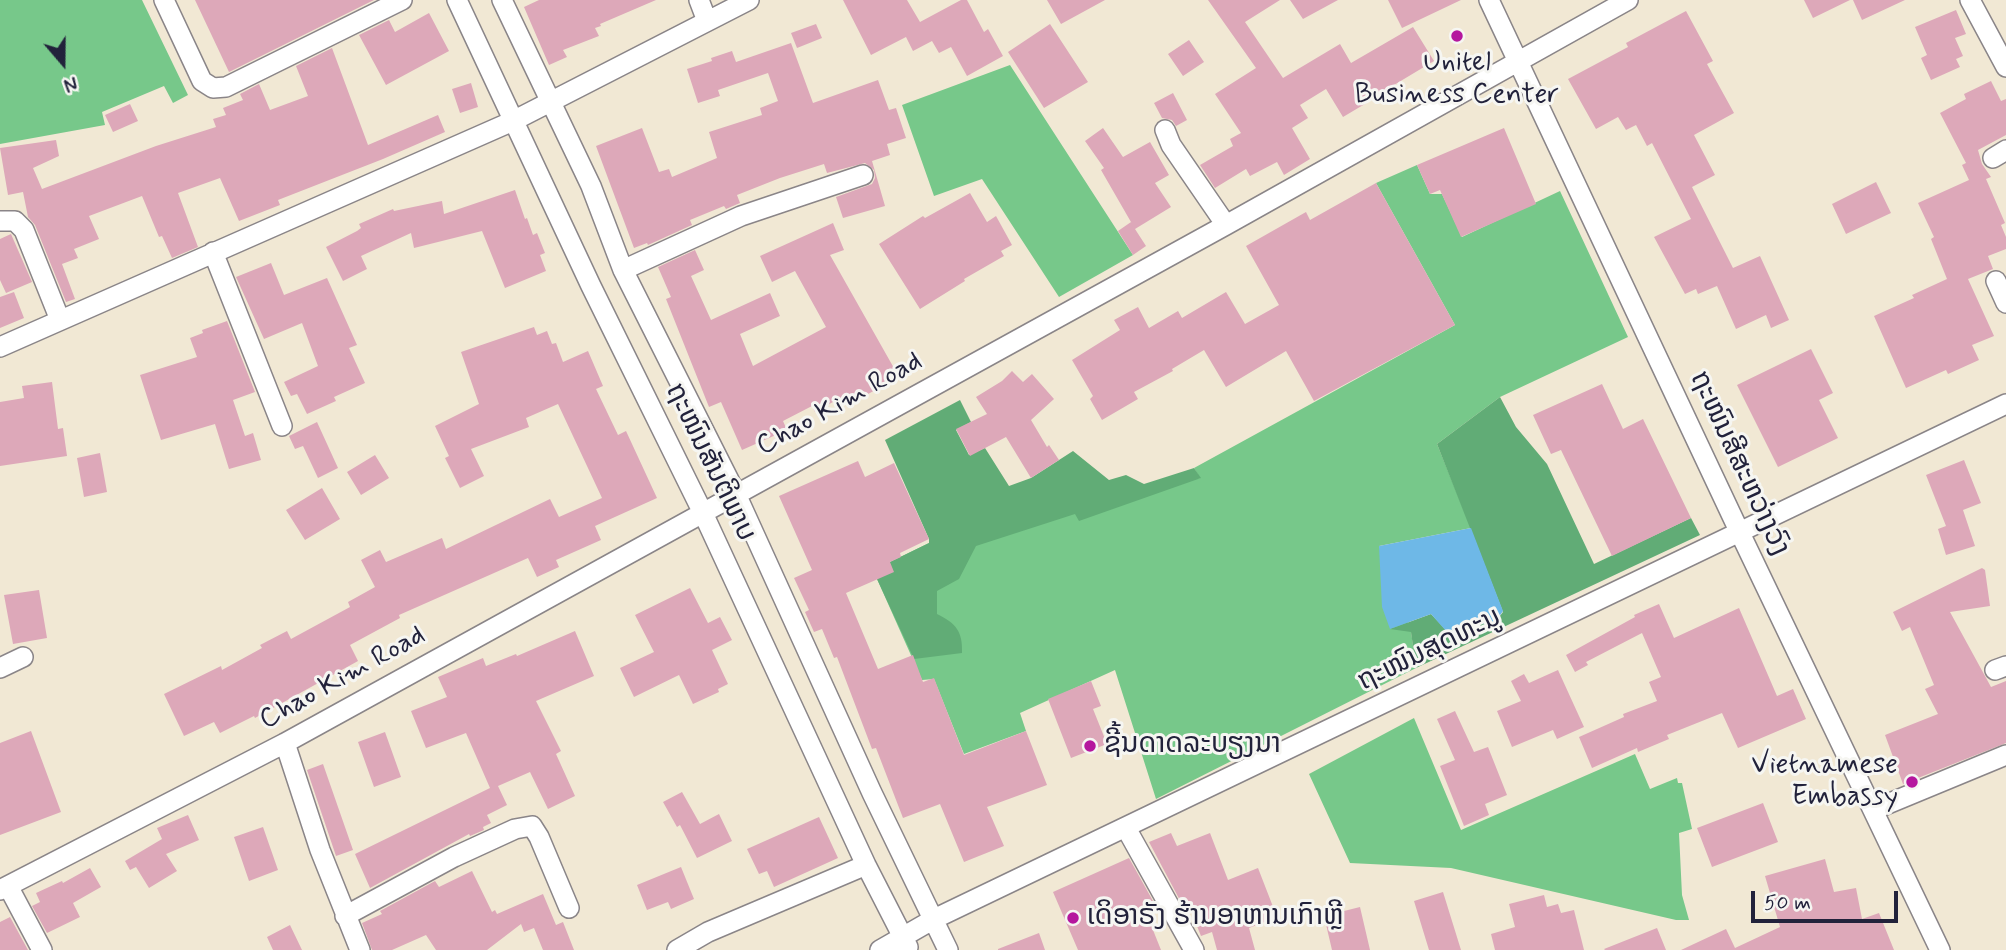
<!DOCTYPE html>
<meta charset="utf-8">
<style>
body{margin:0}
#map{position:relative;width:2006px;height:950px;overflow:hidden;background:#f1e8d4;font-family:Mynerve,sans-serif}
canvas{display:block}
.north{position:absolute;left:28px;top:28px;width:70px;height:70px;-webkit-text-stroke:5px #f6f6f2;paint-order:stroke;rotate:160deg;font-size:19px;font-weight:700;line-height:28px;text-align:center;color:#22223b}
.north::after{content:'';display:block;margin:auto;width:24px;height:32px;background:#22223b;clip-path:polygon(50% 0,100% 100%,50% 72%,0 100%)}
.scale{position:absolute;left:1751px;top:891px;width:147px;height:32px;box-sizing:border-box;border:4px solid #22223b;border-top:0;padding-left:9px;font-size:21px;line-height:24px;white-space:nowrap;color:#22223b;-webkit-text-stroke:5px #f6f6f2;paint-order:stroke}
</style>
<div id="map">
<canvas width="2006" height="950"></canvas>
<div class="north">N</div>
<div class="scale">50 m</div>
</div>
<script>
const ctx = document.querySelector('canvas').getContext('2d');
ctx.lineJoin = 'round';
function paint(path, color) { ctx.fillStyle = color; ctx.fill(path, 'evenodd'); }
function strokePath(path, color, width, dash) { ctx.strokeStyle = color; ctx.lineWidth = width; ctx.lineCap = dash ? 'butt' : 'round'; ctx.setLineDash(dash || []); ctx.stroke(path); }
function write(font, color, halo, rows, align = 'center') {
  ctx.font = font + ' Mynerve,"Noto Sans Lao",sans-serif'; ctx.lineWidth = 6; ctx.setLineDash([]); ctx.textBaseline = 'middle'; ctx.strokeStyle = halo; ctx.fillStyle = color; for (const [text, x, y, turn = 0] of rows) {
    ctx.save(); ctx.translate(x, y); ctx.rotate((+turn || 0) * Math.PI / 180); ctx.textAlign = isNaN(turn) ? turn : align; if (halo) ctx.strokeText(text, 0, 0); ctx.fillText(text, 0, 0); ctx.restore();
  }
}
paint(new Path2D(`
 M0,0H142L188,95L173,103L164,86L102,112L105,125L0,144Z
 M1010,65L1133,255L1059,297L982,179L934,196L902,105Z
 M1417,165L1430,194H1442L1462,237L1560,191L1628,337L1500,397L1437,444L1471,528L1379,546L1411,631L1416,668L1156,799L1115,670L1020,713L1026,731L964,754L934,679L922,680L877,579L890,562L929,543L1200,478L1194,468L1455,325L1376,183Z
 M1414,718L1461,830L1635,754L1650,789L1677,778L1678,783H1682L1692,829L1679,833L1682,895L1689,920H1676L1451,868L1350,863L1309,774Z`), '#77c88a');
paint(new Path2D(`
 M1500,397L1516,427L1547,464L1594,564L1691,518L1700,535L1416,668L1411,632L1390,629L1431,614L1447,631L1496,621L1503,612L1437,444Z
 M960,400L971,422L956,430L969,455L985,448L1009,486L1031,478L1073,451L1109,480L1126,475L1144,484L1194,468L1201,478L1079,521L1075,514L976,546L959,579L937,591V614C956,623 963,632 962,653L914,659L877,579L890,562L929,543V539L885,440Z`), '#61ac76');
paint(new Path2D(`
 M1471,528L1503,611L1496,621L1446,631L1431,614L1390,629L1382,607L1379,546Z`), '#6eb8e7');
paint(new Path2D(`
 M195,0H374L229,72Z
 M539,0H656L600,24L601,26L595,28L599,36L563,50L567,57L549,65L524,7Z
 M843,0H907L920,22L961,0H967L984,32L988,29L1003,56L967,76L951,47L939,53L932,41L913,51L906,37L871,55Z
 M1047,0H1105L1061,24Z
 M1208,0H1280L1245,22L1283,78L1340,44L1351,63L1413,27L1434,61L1394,85L1398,91L1383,100L1380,95L1343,117L1326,89L1300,105L1308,118L1292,128L1310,159L1284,175L1277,162L1250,176L1246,169L1215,188L1200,165L1233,146L1230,139L1241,133L1215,94L1256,68Z
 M1290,0H1338L1303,19Z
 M1388,0H1461L1402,28Z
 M1804,0H1850L1813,18Z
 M1853,0H1905L1862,20Z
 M1956,10L1966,34L1955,38L1963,56L1956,59L1960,67L1931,80L1921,58L1927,55L1915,27Z
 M1686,11L1713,61L1707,64L1734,113L1694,135L1715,175L1692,187L1733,268L1760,256L1789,320L1771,328L1766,315L1736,329L1717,286L1698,294L1696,289L1685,294L1654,237L1691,219L1652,143L1647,146L1636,125L1626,130L1618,117L1596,129L1568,79L1628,47L1626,43Z
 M429,13L449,51L386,85L359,35L389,20L395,32Z
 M816,24L822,38L797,48L791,33Z
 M1050,24L1088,82L1044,108L1008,52Z
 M1189,40L1204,62L1183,76L1168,54Z
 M791,43L813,103L878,80L889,110L896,108L906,138L887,144L890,155L872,161L885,206L843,218L836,197L872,184L875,178L874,170L865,163L827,173L824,164L780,178L737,195L740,203L726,209L724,206L690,220L692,225L648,245L647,243L634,248L596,146L642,128L659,172L669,169L672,177L717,158L709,132L762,115L760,108L778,101L768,73L718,90L720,96L698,103L687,69L712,61L711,58L732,51L736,62Z
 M332,48L368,145L438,115L445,132L383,159L278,200L280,205L239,221L220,178L178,193L198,247L172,258L162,236L159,237L142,196L89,216L99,239L74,249L78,258L62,264L75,299L66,302L35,225L28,217L23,192L8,195L0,148L56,140L59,156L33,168L42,189L156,146L216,127L213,119L226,115L223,108L243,100L240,94L259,84L270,110L308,96L296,66Z
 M1991,81L2001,101L2006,99V135L1978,150L1982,164L1991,177L1986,179L2005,223L2001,225L2006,237V249L1988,256L1993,269L1968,279L1994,336L1972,345L1979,360L1948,374L1946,370L1906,388L1874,316L1914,298L1912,295L1947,279L1931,239L1934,237L1918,203L1969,180L1962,165L1966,163L1940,113L1966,99L1964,94Z
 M471,83L478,107L460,113L452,89Z
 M1173,93L1187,120L1176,126L1172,120L1162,118L1154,103Z
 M130,104L138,121L113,132L105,115Z
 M1103,128L1123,157L1150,142L1169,175L1155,183L1171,207L1135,229L1146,246L1133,255L1118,231L1131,222L1135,229L1101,170L1104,168L1085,141Z
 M1504,128L1536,204L1461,237L1440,190L1430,194L1417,165Z
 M1876,182L1891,213L1846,234L1832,204Z
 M1376,183L1455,325L1314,401L1286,351L1226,387L1204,350L1172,369L1173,371L1134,392L1138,399L1102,420L1090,399L1093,396L1072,360L1120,330L1114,320L1138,307L1149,328L1178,311L1182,318L1226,292L1245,324L1279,305L1246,246L1306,212L1310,220Z
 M515,190L525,219L527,218L533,235L537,233L545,253L540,255L546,271L505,288L482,231L414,248L411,233L361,256L367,269L343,281L326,247L357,231L361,228L359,224L393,209L394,211L442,201L444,214Z
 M970,193L987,222L996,216L1012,245L1001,251L1004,256L964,279L965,281L920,309L879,244L923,216L925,218Z
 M833,223L844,250L830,255L899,377L859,399L857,394L843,402L840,398L815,412L812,406L783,421L787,430L742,450L721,402L709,407L666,299L671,297L658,267L695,250L704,270L691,276L711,320L770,293L780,316L740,334L753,366L826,327L795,271L772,282L760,256Z
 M11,234L32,282L6,293L0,280V239Z
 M271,263L284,295L327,278L357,345L349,348L365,383L334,397L336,401L307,414L297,394L291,396L284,382L318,366L302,323L264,339L236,277Z
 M14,292L24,318L0,328V297Z
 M227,321L255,392L233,400L245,436L253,433L261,460L229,469L215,424L161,440L140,375L197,357L190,338L203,333L202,330Z
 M534,327L537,335L547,331L552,344L556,343L563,362L588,351L603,386L596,389L618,435L626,431L657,498L595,526L601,540L556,560L559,567L537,577L528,558L399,615L400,618L350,645L358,661L255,718L254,716L220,733L214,722L184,736L164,694L221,666L222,670L262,648L260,645L287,631L291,639L350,607L348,602L375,587L361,560L380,550L386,562L442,538L446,549L550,499L559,517L602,498L558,404L526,418L529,427L471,449L484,476L460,488L445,458L449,456L435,426L479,404L461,352Z
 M1811,349L1833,393L1819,400L1838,438L1778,467L1737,385Z
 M1012,371L1023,382L1032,374L1054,399L1031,420L1047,447L1049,445L1059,460L1031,478L1006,437L970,456L956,429L987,414L976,397L1002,381Z
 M52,382L58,429L63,428L67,456L0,466V402L24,398L22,386Z
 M1602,384L1623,429L1643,419L1691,518L1612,556L1561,450L1551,454L1533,415Z
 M317,422L338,468L318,478L303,446L295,449L289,436Z
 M100,453L107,492L84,497L77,458Z
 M375,455L389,478L361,495L347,472Z
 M1964,460L1981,503L1963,510L1975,546L1946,555L1938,529L1946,526L1926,475Z
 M858,461L865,477L894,463L929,539L900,553L901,557L890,562L894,572L846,593L878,669L913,655L923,682L934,678L964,755L1026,731L1047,785L987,807L1004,846L964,862L940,804L903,818L876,748L872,749L837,657L834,658L822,629L814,632L805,612L809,610L794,578L812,570L779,496Z
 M322,488L340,519L305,540L286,510Z
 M1982,568L1985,570L1990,606L1950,612L1991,687L2006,681V743L1903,784L1885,735L1938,714L1925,689L1934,685L1910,627L1902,631L1893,612Z
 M690,588L708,623L720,617L732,640L712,650L728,684L718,689L719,692L693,704L679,675L634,697L620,668L654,652L635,615Z
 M39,590L47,638L13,644L4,595Z
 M1659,604L1674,638L1739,608L1777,696L1793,689L1806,719L1738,748L1722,713L1667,735L1669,739L1638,752L1637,748L1592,768L1579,737L1624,717L1623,714L1657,701L1649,682L1661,677L1642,633L1586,662L1588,665L1575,672L1566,655L1635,617L1634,615Z
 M575,631L594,676L536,701L561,751L556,754L575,796L548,809L530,772L498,786L507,805L487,815L491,823L483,827L484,830L470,836L469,834L370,888L355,854L490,788L466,733L426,748L411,711L447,697L438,677L483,658L486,666L516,654L517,656Z
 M1558,670L1584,727L1557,739L1553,730L1512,747L1497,711L1521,701L1511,681L1524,674L1529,683Z
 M1091,681L1101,706L1093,709L1107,744L1071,758L1048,699Z
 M1455,711L1474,752L1488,747L1507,795L1485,804L1489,815L1464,826L1440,766L1455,760L1437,719Z
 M31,731L61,812L0,835V743Z
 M385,732L401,777L374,787L358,742Z
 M323,764L353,850L336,856L307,770Z
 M682,792L700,824L719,814L732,841L697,858L680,825L677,827L663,802Z
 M1763,803L1778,842L1712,867L1697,828Z
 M188,815L199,840L166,854L177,871L149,888L136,867L130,870L125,861L162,839L157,828Z
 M819,817L838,858L774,887L767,871L759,874L747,849Z
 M263,827L278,870L249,881L234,837Z
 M1171,833L1177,846L1210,833L1228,880L1258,868L1277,917L1249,928L1255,950H1217L1212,932L1201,936L1188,904L1183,906L1149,842Z
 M1129,858L1158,910L1147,915L1161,950H1078L1053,892Z
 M1825,859L1834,892L1856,888L1862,919L1879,913L1894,950H1681L1726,929L1735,948L1780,927L1765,876Z
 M681,867L694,899L671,909L668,902L647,910L637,885Z
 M90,868L101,887L73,903L80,917L47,933L32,906L40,902L36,893L62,881L63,883Z
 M472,871L492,912L495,910L497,914L543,894L556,925L563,922L574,950H543L534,928L524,932L521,924L487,950H436L426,935L392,950H372L362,923L382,914L380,911L435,881L439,887Z
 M1443,892L1461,950H1429L1414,901Z
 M1544,895L1547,907L1558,904L1561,913L1574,910L1584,950H1495L1491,934L1515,927L1509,904Z
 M1360,907L1370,950H1332L1324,916Z
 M10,917L28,950H0V922Z
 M290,925L302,950H273L267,937Z
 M1657,928L1666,950H1605L1604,949Z
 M1039,933L1045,950H998V949Z`), '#dda8b9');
const minor = new Path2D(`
 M164,0L202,81L213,88L226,87L402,0
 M457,0L591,286L703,513L866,865L908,947
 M502,0L591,186L623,270L736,494L872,793L948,950
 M699,0L707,21
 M1489,0L1740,533L1940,950
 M1970,0L2006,67
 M1165,130L1171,145L1226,225
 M1993,158L2006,150
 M0,221H15L24,230L60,320
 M213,252L282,426
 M623,270L741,216L863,175
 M1996,281L2006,303
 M0,347L513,121L749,0
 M0,668L23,657
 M1995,670L2006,666
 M285,743L320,850L360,950
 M1873,810L2006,755
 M1126,828L1194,950
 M8,886L42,950
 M0,890L285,743L1226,225L1628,0
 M345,916L454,857L515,829L532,826L539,837L569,908
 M677,950L708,932L866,865
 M880,950L934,919L2006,404`);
strokePath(minor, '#8a8588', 22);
strokePath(minor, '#fff', 19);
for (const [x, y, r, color] of [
 [1457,36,7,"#b5179e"],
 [1090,746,7,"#b5179e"],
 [1912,782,7,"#b5179e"],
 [1073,918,7,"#b5179e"]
]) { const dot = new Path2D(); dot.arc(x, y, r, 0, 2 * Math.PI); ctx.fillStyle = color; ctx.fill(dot); strokePath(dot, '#f6f6f2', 2.5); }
write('28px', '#22223b', '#f6f6f2', [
 ["Unitel",1457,64,"center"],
 ["Business Center",1457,96,"center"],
 ["ຊີ້ນດາດລະບຽງນາ",1104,746],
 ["Vietnamese",1898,766,"right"],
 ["Embassy",1898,798,"right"],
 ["ເດິອາຣັງ ຮ້ານອາຫານເກົາຫຼີ",1087,918]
], 'left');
write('28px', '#22223b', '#f6f6f2', [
 ["Chao Kim Road",840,405,-29],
 ["ຖະໜົນສັນຕິພາບ",709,463,64],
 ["ຖະໜົນສີສະຫວ່າງວົງ",1738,464,65],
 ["ຖະໜົນສຸດທະນູ",1430,651,-26],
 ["Chao Kim Road",343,679,-29]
]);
</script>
